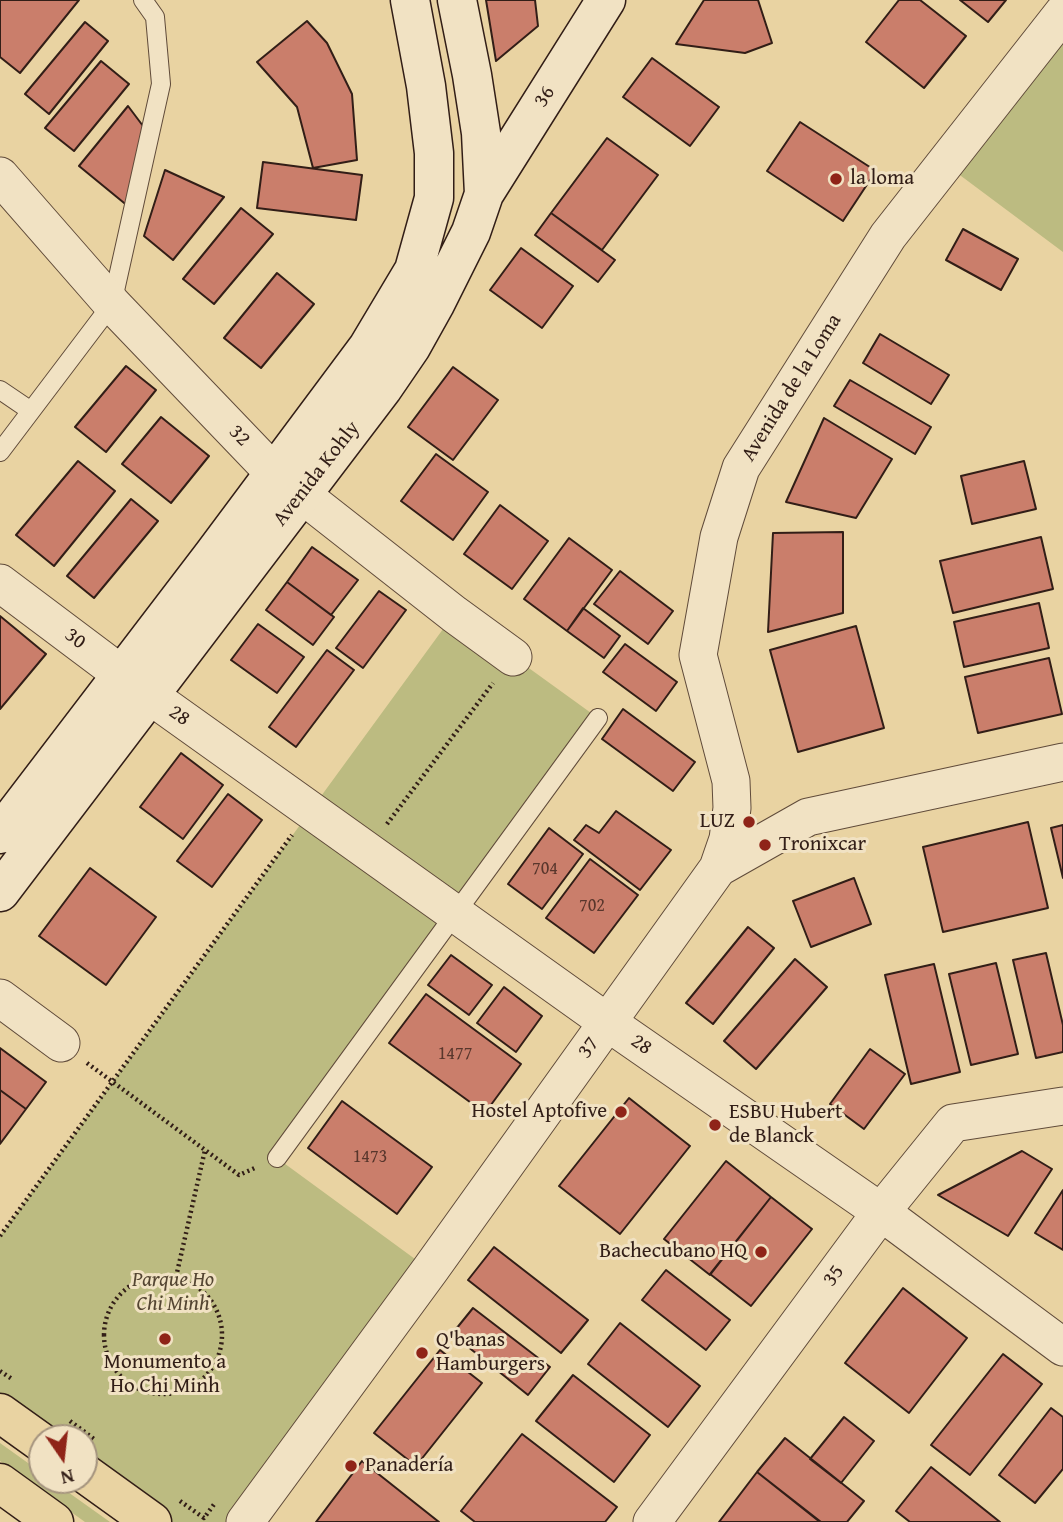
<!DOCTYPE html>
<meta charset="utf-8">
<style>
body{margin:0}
#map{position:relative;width:1063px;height:1522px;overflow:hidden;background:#e9d3a2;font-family:"Gentium Book Plus",serif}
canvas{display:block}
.north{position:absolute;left:28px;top:1424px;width:70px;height:70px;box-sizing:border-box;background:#f1e2c3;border:2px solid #a5947e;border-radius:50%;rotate:166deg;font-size:19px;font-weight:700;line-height:28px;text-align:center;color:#321e17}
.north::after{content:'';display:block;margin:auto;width:24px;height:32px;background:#8f2418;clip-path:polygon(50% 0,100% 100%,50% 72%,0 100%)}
</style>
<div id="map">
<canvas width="1063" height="1522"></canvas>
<div class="north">N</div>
</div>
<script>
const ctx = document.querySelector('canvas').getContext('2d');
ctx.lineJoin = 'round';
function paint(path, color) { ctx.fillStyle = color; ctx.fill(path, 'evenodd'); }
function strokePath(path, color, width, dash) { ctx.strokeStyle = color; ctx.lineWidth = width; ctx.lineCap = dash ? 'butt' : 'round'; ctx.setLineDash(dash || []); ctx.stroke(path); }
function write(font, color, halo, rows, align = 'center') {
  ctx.font = font + ' "Gentium Book Plus",serif'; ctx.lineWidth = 6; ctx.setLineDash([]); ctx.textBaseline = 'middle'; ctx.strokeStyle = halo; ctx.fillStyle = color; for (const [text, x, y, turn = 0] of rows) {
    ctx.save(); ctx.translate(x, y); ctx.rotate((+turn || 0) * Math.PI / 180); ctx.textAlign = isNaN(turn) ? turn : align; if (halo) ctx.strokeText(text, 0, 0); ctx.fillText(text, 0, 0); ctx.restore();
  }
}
paint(new Path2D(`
 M1063,17V252L945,164Z
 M454,614L598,718L277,1158L430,1270L245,1522H152L84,1473V1438H42L0,1413V1236Z
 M0,1443L42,1473V1480H51L110,1522H85L0,1461Z`), '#bcbb81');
const building = new Path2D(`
 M0,0H79L20,73L0,57Z
 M486,0H535L538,26L496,61Z
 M704,0H758L772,43L745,53L676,44Z
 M899,0H920L966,36L924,88L866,42Z
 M960,0H1006L988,22Z
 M307,21L327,43L352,94L357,160L313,168L297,107L257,62Z
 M85,22L108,41L49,114L25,94Z
 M652,58L719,107L690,146L623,97Z
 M101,61L129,84L74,151L45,128Z
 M128,106L143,126L129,207L79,166Z
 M800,122L876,171L843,221L767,171Z
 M607,138L658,175L602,250L551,213Z
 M263,162L362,175L356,220L257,208Z
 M165,170L224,197L173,260L144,236Z
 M241,208L273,234L214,304L183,279Z
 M551,213L615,260L598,282L535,235Z
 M963,229L1018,259L1001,290L946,260Z
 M521,248L573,286L542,328L490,290Z
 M277,273L314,304L261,368L224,338Z
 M880,334L949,375L931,404L863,363Z
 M126,366L156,390L106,452L75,427Z
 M453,367L498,400L453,460L408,427Z
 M850,380L931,427L915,454L834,406Z
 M161,417L209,456L171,503L122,464Z
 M824,418L892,459L856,518L786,502Z
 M436,454L488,492L453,540L401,501Z
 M78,461L115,491L54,566L16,535Z
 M1024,461L1036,509L972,524L961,476Z
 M131,499L158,521L94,598L67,576Z
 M500,505L548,541L512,589L464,554Z
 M843,532V613L768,632L773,533Z
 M1041,537L1053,589L953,613L940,561Z
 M569,538L612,570L567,631L524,599Z
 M312,547L358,580L331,615L287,582Z
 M620,571L673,611L648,644L594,604Z
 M287,582L334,617L313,645L266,610Z
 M379,591L406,610L363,668L336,648Z
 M1039,603L1049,648L964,667L954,622Z
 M583,608L620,636L604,658L567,631Z
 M0,616L46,654L0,709Z
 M258,624L304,657L277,693L231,660Z
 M856,626L884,728L798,752L770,650Z
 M625,644L677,682L656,711L603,672Z
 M327,650L354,670L296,747L269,727Z
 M1049,658L1062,714L978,733L965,677Z
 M623,709L695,762L673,791L602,739Z
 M181,753L223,785L183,839L140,807Z
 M228,794L262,820L212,887L177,861Z
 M616,811L671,850L640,890L574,840L586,825L599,833Z
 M1028,822L1048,908L943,932L923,847Z
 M1063,825V878L1051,828Z
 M549,828L583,854L542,909L508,884Z
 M590,859L638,895L594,953L546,918Z
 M90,868L156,917L106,985L39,936Z
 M854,878L871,924L811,947L793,901Z
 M748,927L774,948L713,1024L686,1003Z
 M1046,953L1063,1025V1052L1036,1058L1013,960Z
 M451,955L492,985L469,1015L428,985Z
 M795,959L827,987L756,1069L724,1041Z
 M996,963L1018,1054L971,1065L949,974Z
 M934,964L960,1072L911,1084L885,975Z
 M504,987L542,1016L516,1052L477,1023Z
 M426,994L521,1064L485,1113L389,1043Z
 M0,1048L46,1082L26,1109L0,1090Z
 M870,1049L905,1074L864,1129L830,1104Z
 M0,1090L26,1109L0,1144Z
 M629,1098L690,1146L620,1234L559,1186Z
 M342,1101L432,1167L397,1214L308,1148Z
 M1022,1151L1052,1169L1008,1236L938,1195Z
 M726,1161L771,1197L710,1275L664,1239Z
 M1063,1190V1250L1035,1233Z
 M771,1197L812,1229L751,1306L710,1274Z
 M494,1247L588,1320L561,1353L468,1280Z
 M666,1270L730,1320L706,1350L642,1300Z
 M903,1288L967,1338L909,1413L845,1363Z
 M473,1308L550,1367L528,1395L452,1334Z
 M620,1323L700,1386L668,1427L588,1364Z
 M440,1350L482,1383L416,1466L374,1433Z
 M1003,1354L1042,1384L970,1475L931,1445Z
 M573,1375L650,1435L614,1482L536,1421Z
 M1051,1408L1063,1417V1469L1035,1503L999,1475Z
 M844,1417L874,1441L841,1483L810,1459Z
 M522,1434L617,1507L605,1522H475L461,1511Z
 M785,1438L864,1501L847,1522H820L757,1472Z
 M362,1461L439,1522H316Z
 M931,1467L1000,1522H910L896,1511Z
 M757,1472L821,1522H719Z`);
paint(building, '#ca7e6b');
strokePath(building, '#321e17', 2);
const lane = new Path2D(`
 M0,390L31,411
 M0,452L112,304L161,84L155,17L143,0
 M277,1158L598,718`);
const street = new Path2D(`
 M0,176L112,304L273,472L454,614L513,657
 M0,583L149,695L607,1022L881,1212L1063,1347
 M718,868L728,839L732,808L731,781L698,655L719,537L741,468L888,236L1063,13
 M0,998L61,1043
 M245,1522L430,1270L718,868L808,817L1063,762
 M652,1522L881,1212L953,1123L1063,1106`);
const secondary = new Path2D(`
 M484,194L606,0
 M0,834L213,555L368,347L414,270L434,198V153L426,86L410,0
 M0,892L383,388L411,347L435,304L471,232L484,194L481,133L472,75L457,0`);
const primary = new Path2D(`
 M0,1413L42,1443
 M84,1473L152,1522
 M0,1483L54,1522`);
strokePath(lane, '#604b3a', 20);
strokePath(street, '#604b3a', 39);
strokePath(secondary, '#321e17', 41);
strokePath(primary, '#321e17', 41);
strokePath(new Path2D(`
 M387,824L493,683
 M87,1063L239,1175L257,1167
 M0,1236L292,835
 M104 1335a59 59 0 1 1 118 0a59 59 0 1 1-118 0Z
 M176,1277L205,1150
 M0,1371L12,1379
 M70,1421L94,1439
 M180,1501L204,1518L215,1503`), '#321e17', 4.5, [2, 3.5]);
strokePath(lane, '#f1e2c3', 18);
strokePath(street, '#f1e2c3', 37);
strokePath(secondary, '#f1e2c3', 38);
strokePath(primary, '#e9d3a2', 38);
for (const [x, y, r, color] of [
 [836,179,7,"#8f2418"],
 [749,822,7,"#8f2418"],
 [765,845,7,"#8f2418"],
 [621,1112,7,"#8f2418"],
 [715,1125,7,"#8f2418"],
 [761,1252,7,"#8f2418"],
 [165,1339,7,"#8f2418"],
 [422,1353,7,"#8f2418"],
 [351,1466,7,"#8f2418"]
]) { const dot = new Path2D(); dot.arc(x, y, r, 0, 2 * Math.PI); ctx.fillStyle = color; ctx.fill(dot); strokePath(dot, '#f1e2c3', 2.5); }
write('18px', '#58362c', null, [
 ["704",545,869],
 ["702",592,906],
 ["1477",455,1054],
 ["1473",370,1157]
]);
write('21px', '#321e17', '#f1e2c3', [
 ["36",545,97,-58],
 ["Avenida de la Loma",792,388,-58],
 ["32",239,436,46],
 ["Avenida Kohly",317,474,-52],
 ["30",75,639,37],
 ["28",179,716,35],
 ["28",641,1045,35],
 ["37",589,1048,-54],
 ["35",834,1276,-54]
]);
write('21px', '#321e17', '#f1e2c3', [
 ["la loma",850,179],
 ["LUZ",735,822,"right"],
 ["Tronixcar",779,845],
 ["Hostel Aptofive",607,1112,"right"],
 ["ESBU Hubert",729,1113],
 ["de Blanck",729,1137],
 ["Bachecubano HQ",747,1252,"right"],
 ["Q'banas",436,1341],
 ["Hamburgers",436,1365],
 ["Monumento a",165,1363,"center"],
 ["Ho Chi Minh",165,1387,"center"],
 ["Panadería",365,1466]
], 'left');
write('italic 21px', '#544532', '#f1e2c3', [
 ["Parque Ho",173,1281],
 ["Chi Minh",173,1305]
]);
</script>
